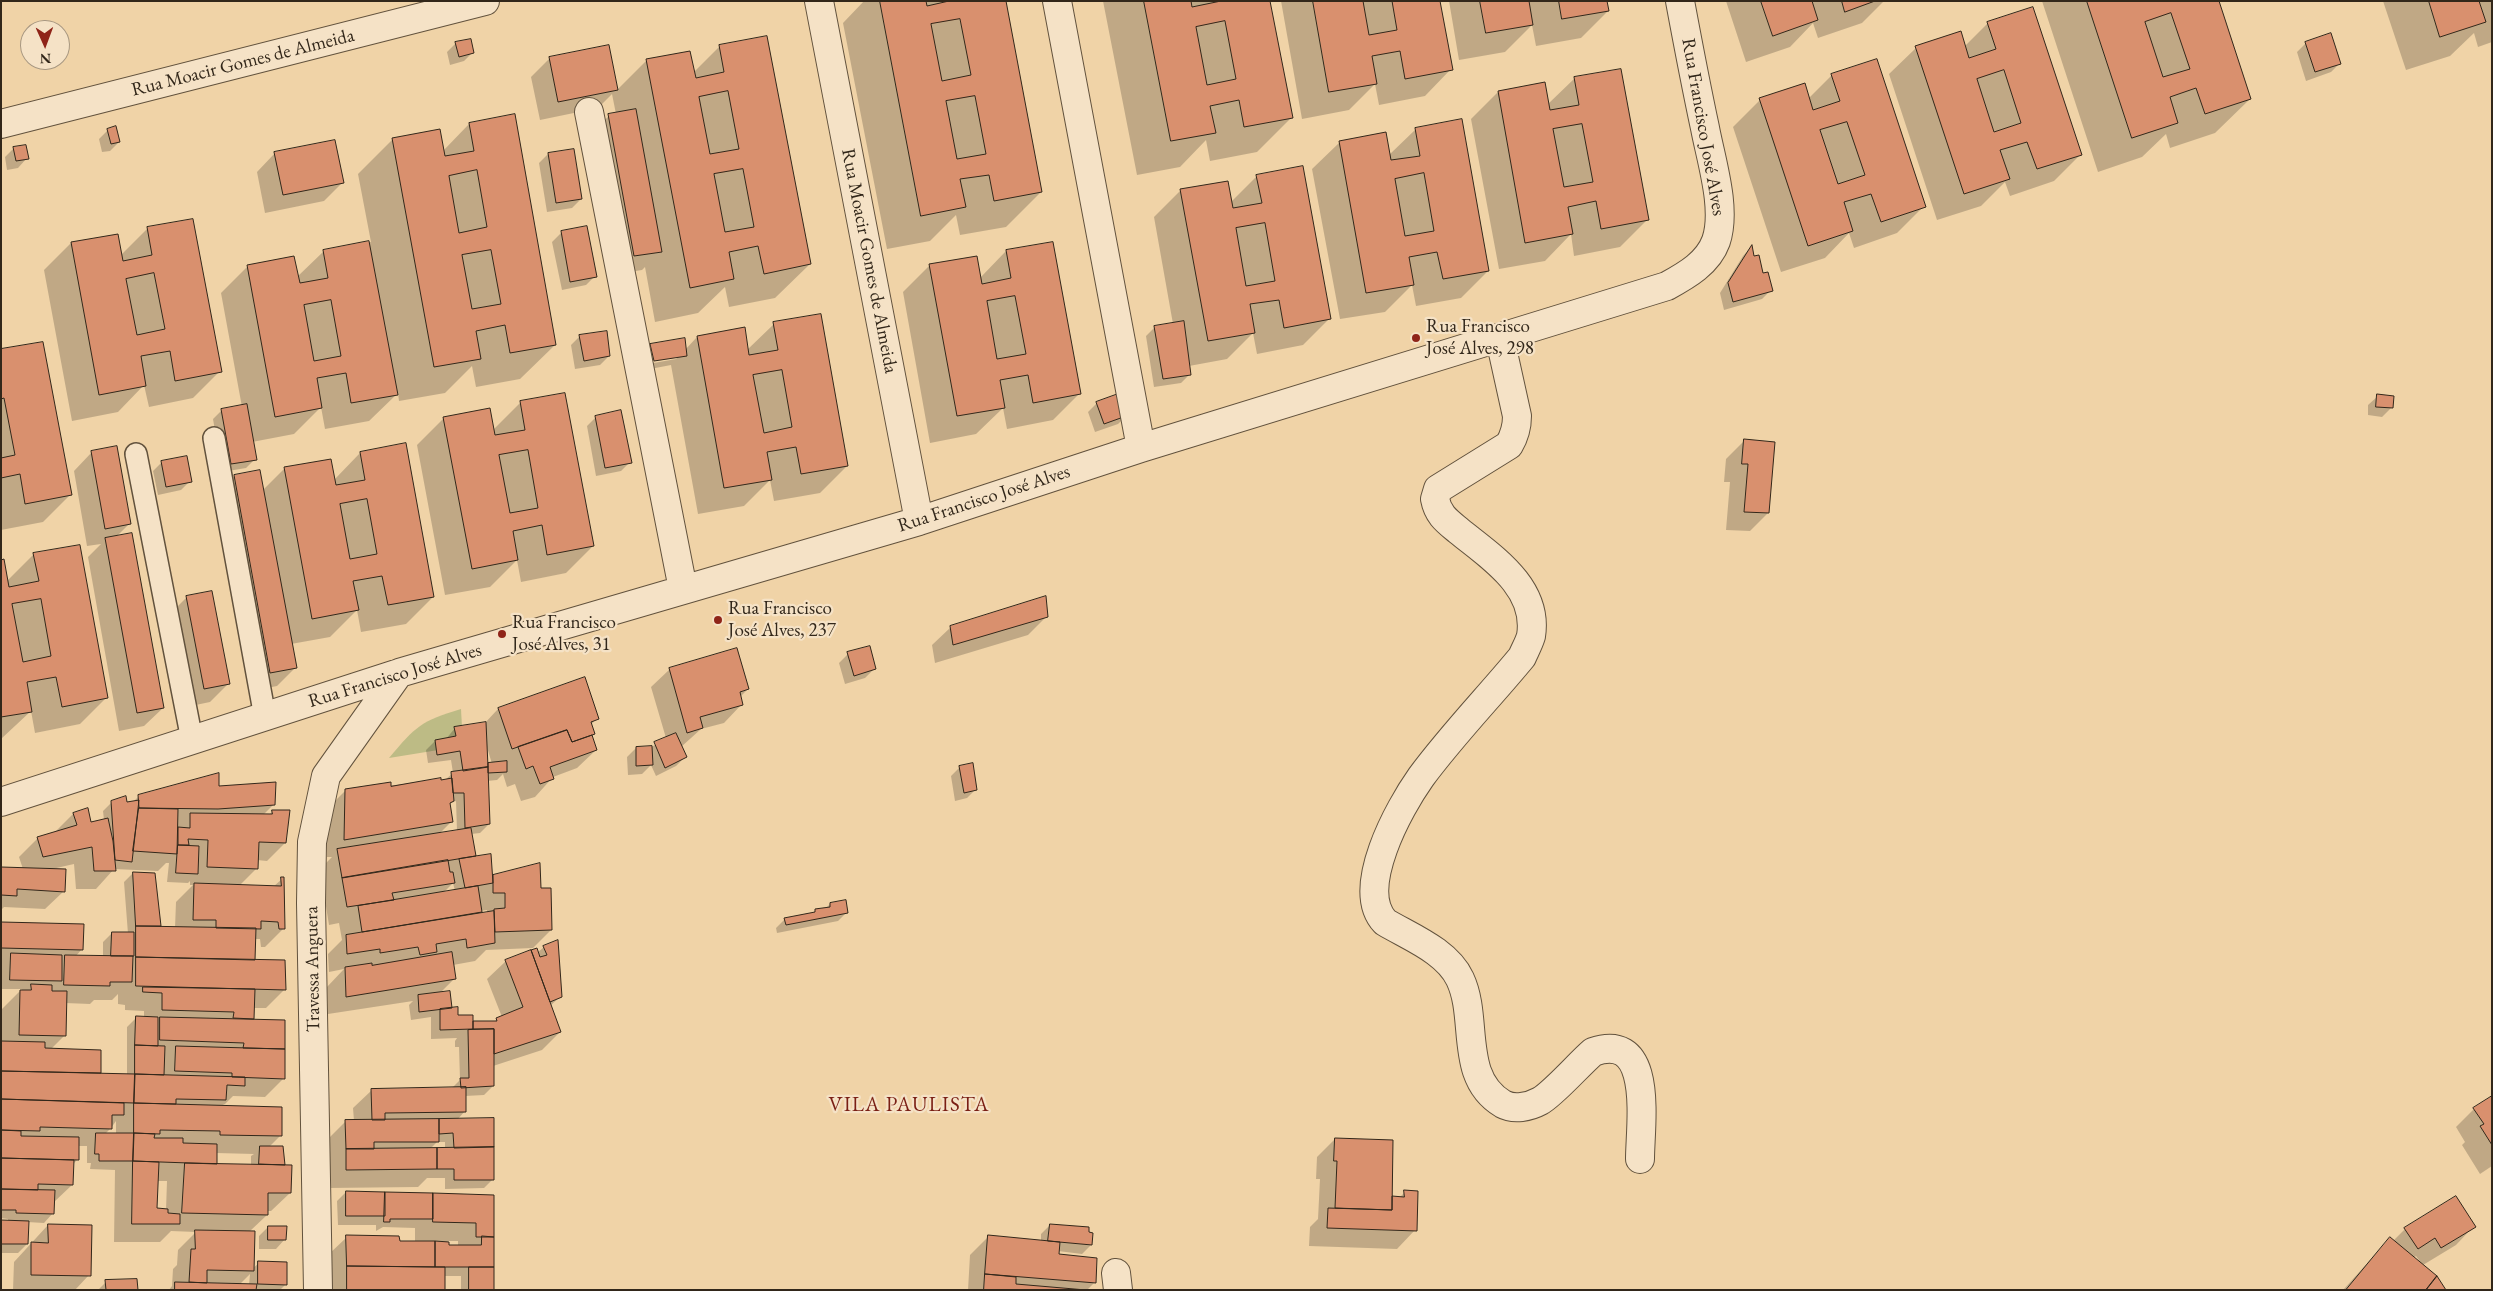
<!DOCTYPE html>
<meta charset="utf-8">
<style>
body{margin:0}
#map{position:relative;width:2493px;height:1291px;overflow:hidden;background:#f0d3a7;font-family:"EB Garamond",serif}
canvas{display:block}
.frame{position:absolute;inset:0;border:2px solid #32271a;pointer-events:none}
.north{position:absolute;left:20px;top:20px;width:50px;height:50px;box-sizing:border-box;background:#f5e2c6;border:1px solid #a79781;border-radius:50%;rotate:178deg;font-size:14px;font-weight:700;line-height:20px;text-align:center;color:#32271a}
.north::after{content:'';display:block;margin:auto;width:18px;height:22px;background:#8f2418;clip-path:polygon(50% 0,100% 100%,50% 72%,0 100%)}
</style>
<div id="map">
<canvas width="2493" height="1291"></canvas>
<div class="frame"></div>
<div class="north">N</div>
</div>
<script>
const ctx = document.querySelector('canvas').getContext('2d');
ctx.lineJoin = 'round';
function paint(path, color) { ctx.fillStyle = color; ctx.fill(path, 'evenodd'); }
function strokePath(path, color, width, dash) { ctx.strokeStyle = color; ctx.lineWidth = width; ctx.lineCap = dash ? 'butt' : 'round'; ctx.setLineDash(dash || []); ctx.stroke(path); }
function write(font, color, halo, rows, align = 'center') {
  ctx.font = font + ' "EB Garamond",serif'; ctx.lineWidth = 4.5; ctx.setLineDash([]); ctx.textBaseline = 'middle'; ctx.strokeStyle = halo; ctx.fillStyle = color; for (const [text, x, y, turn = 0] of rows) {
    ctx.save(); ctx.translate(x, y); ctx.rotate((+turn || 0) * Math.PI / 180); ctx.textAlign = isNaN(turn) ? turn : align; if (halo) ctx.strokeText(text, 0, 0); ctx.fillText(text, 0, 0); ctx.restore();
  }
}
paint(new Path2D(`
 M461,709L463,746L389,758C416,726 421,721 461,709Z`), '#bdbb85');
paint(new Path2D(`
 M864,1H1005L1041,192L1006,227L960,235L956,215L930,241L887,249L843,23Z
 M1103,1H1269L1291,118L1257,152L1210,161L1206,140L1180,167L1137,175Z
 M1281,1H1439L1451,69L1425,96L1379,105L1375,84L1349,110L1302,119Z
 M1449,1H1606L1608,11L1581,38L1536,46L1532,25L1505,52L1459,60Z
 M1726,1H1884L1862,23L1818,38L1813,23L1790,47L1746,62Z
 M2042,1H2218L2250,99L2215,133L2170,148L2166,134L2142,157L2098,172Z
 M2383,1H2492V42L2478,47L2474,33L2450,56L2406,70Z
 M1988,23L2081,154L2054,181L2010,196L2005,182L1981,206L1937,220L1889,74L1916,48L1964,47Z
 M456,43L473,52L464,61L450,65L447,52Z
 M2306,43L2340,63L2331,72L2306,81L2297,52Z
 M608,46L617,90L647,60L693,73L720,46L810,264L775,298L729,307L725,287L698,313L655,322L645,267L642,270L616,274L590,134L609,116L616,114L612,94L598,108L540,120L531,77L549,59Z
 M1832,75L1924,206L1897,233L1854,248L1849,233L1825,258L1781,272L1733,127L1760,100L1808,99Z
 M1575,78L1647,220L1620,247L1574,256L1571,234L1545,261L1499,269L1471,119L1498,92L1548,104Z
 M469,124L555,345L520,379L476,387L472,366L445,393L399,401L398,393L369,421L325,429L321,407L294,434L252,442L255,459L246,468L222,472L213,419L222,410L242,407L221,293L248,266L297,277L324,251L371,242L358,174L393,139L443,151Z
 M1416,129L1488,271L1461,298L1416,306L1412,285L1385,312L1340,319L1312,169L1339,143L1385,134L1389,155Z
 M108,130L119,142L110,151L102,152L99,139Z
 M14,148L27,158L18,168L7,170L5,157Z
 M275,153L342,183L324,201L265,213L257,172Z
 M548,154L581,199L572,208L547,212L539,163Z
 M1257,176L1330,318L1303,345L1257,354L1253,333L1227,359L1189,366L1190,374L1181,383L1154,387L1146,336L1155,327L1173,324L1154,217L1181,190L1230,203Z
 M148,228L220,371L193,398L149,407L144,385L118,412L72,421L44,270L71,243L121,255Z
 M561,233L595,276L586,285L562,290L552,242Z
 M1751,247L1753,258L1771,290L1762,299L1724,310L1720,293L1743,256Z
 M1006,251L1080,393L1053,420L1007,429L1003,408L976,434L930,443L903,292L930,265L980,278Z
 M774,324L847,466L820,493L774,501L770,480L744,506L698,514L671,365L645,370L642,354L651,345L685,350L697,337L747,350ZM679,356L676,359L648,364L647,361Z
 M580,336L609,356L600,365L575,369L571,345Z
 M1,351L70,495L43,522L1,530Z
 M564,394L593,546L566,573L521,582L517,560L490,587L445,595L417,445L444,418L493,430L520,403Z
 M2378,396L2391,408L2382,417L2368,415V405Z
 M1097,403L1127,415L1118,424L1095,432L1088,412Z
 M596,417L630,462L621,471L596,476L587,426Z
 M1744,441L1768,513L1750,531L1726,530L1730,482H1724L1726,459Z
 M92,452L129,524L116,537L163,708L144,726L119,731L88,557L101,544L87,546L74,471Z
 M360,453L433,597L406,624L361,632L357,610L330,637L291,644L295,668L277,686L252,691L216,495L234,476L263,490L284,469L330,460L334,480Z
 M162,462L190,481L181,490L158,495L153,471Z
 M34,554L107,697L80,724L35,733L31,711L1,739V561L7,581Z
 M187,597L228,684L210,702L186,707L168,616Z
 M1047,616L1028,635L935,663L932,645L951,627Z
 M848,654L874,669L865,678L845,684L839,663Z
 M670,669L748,689L740,697L742,704L724,723L701,729L681,747L685,757L676,766L656,776L651,765L642,774L628,775L627,757L636,748H650L666,738L651,687Z
 M584,679L597,718L591,725L594,734L591,737L596,750L577,768L553,777L535,797L521,801L515,784L507,787L503,774L497,780L487,781L489,824L480,833L471,834L474,857L491,878L493,876L540,889L551,930L533,948L486,950L475,961L453,965L455,978L440,993L457,1016L472,1022H493L502,1017L487,979L506,961L537,953L544,947L557,942L561,996L550,1006L560,1032L542,1050L493,1066V1086L484,1095L465,1096V1111L457,1120L493,1179L484,1188L445,1189V1178H427L418,1187L328,1188L327,1140L346,1121H354L353,1108L372,1090L452,1088L460,1080L459,1047H455V1041L457,1038L431,1039V1017L411,1020L409,1005L413,1001L328,1014L327,987L344,969L329,972L328,954L342,940L339,923L329,925L320,869L332,857H327V809L346,790L445,780L453,773L451,760L428,763L426,750L435,741L446,739L455,728L484,724L498,709ZM487,747L492,764H487ZM456,801L457,831L439,834L451,822L449,804ZM453,883L455,891L443,893ZM487,910V913L481,914L480,911ZM437,1142H445V1149L429,1150Z
 M960,767L976,789L967,798L955,801L951,776Z
 M218,787L274,804L263,815H269L273,811L285,843L267,861L257,860L256,869L239,886L273,887L282,879L283,929L265,947H261L260,939H254V961L284,990L266,1008H253V1020L284,1078L265,1097L233,1096L225,1104L218,1107L281,1135L269,1147L282,1148L290,1193L271,1211H267V1215L249,1232L252,1269L259,1263L286,1284L280,1290H169L172,1286L173,1269L177,1265L178,1250L196,1232L171,1231L160,1242H114L115,1170L90,1169L91,1163H87V1146H78L77,1160L72,1165V1185L53,1203V1213L44,1223L27,1222V1244L18,1253H1V1221H8V1219L1,1218L2,1009L22,989H2L1,924L82,949L76,956L103,957V942L112,933L128,934L124,882L133,873L159,926L158,928H175L176,902L193,885H190V881L188,883L167,882L169,863H166L158,871L114,869L96,889H76L74,864L52,869L64,891L45,909L4,907L1,910V868L23,869L19,857L37,839L54,833L73,814L87,810L90,823L104,820L103,811L112,802H133L139,796ZM118,994V1004L125,1005V1010L144,1011V1018H136L127,1027V1075H100V1052L50,1050L65,1035V1003L90,1004L94,1000H112ZM116,1121V1134H105L111,1128ZM216,1153L254,1154L251,1156V1166L215,1165ZM157,1181H167L166,1210H156ZM250,1274L249,1285H239Z
 M830,904L847,912L838,921L777,933L776,928L785,919L812,914L815,911L825,909Z
 M2492,1098V1166L2480,1174L2462,1145L2465,1142L2456,1127L2474,1109Z
 M1335,1139L1391,1197L1399,1198L1405,1192L1415,1230L1397,1249L1309,1246L1310,1227L1318,1219L1320,1179H1316L1317,1157Z
 M346,1192L493,1196V1290H461V1276H444L443,1290H328V1255L347,1237L415,1243V1228L383,1227L376,1231V1225H338L337,1201ZM448,1241H458V1246H447Z
 M48,1225L89,1275L75,1290H13L14,1262Z
 M1050,1225L1091,1245L1082,1254L1058,1251V1255L1094,1283L1087,1290H968L970,1255L989,1236L1041,1241V1234Z
 M2474,1226L2456,1245L2423,1265L2444,1290H2343L2390,1238L2393,1241L2405,1229ZM2416,1256L2421,1263L2413,1258Z
 M268,1227L285,1239L276,1249H259V1236Z
 M106,1282L136,1290H98Z`), '#0003');
const building = new Path2D(`
 M880,1H926L927,6L949,1H1006L1042,192L994,201L989,175L960,179L966,207L921,216ZM960,19L971,75L942,81L931,24ZM975,96L986,154L957,159L946,101Z
 M1144,1H1191L1192,7L1221,1H1270L1293,118L1244,127L1239,100L1210,106L1216,133L1171,141ZM1225,21L1236,79L1207,85L1196,27Z
 M1313,1H1363L1369,35L1397,30L1392,1H1440L1453,70L1405,79L1400,51L1372,56L1377,84L1329,92Z
 M1480,1H1529L1533,25L1486,33Z
 M1559,1H1607L1609,11L1562,19Z
 M1761,1H1812L1818,20L1773,36Z
 M1842,1H1875L1845,12Z
 M2087,1H2219L2251,99L2205,114L2196,88L2170,97L2178,123L2132,138ZM2171,13L2190,69L2163,77L2145,22Z
 M2429,1H2479L2486,22L2440,37Z
 M2033,7L2082,155L2037,169L2027,142L2000,150L2010,179L1964,194L1915,46L1961,31L1969,58L1996,49L1987,22ZM2004,70L2021,123L1994,132L1977,79Z
 M2331,33L2341,64L2315,72L2305,42Z
 M767,36L811,264L764,274L758,246L729,252L734,279L690,288L646,59L690,51L696,78L724,72L719,45ZM728,91L739,149L710,154L699,97ZM743,169L754,227L725,232L714,174Z
 M471,39L474,53L459,57L455,42Z
 M609,45L618,90L558,102L549,57Z
 M1877,59L1926,207L1881,222L1871,194L1844,202L1853,231L1808,246L1759,98L1805,83L1813,110L1840,101L1831,74ZM1847,122L1865,175L1838,184L1820,130Z
 M1621,69L1649,220L1601,229L1596,201L1568,207L1573,234L1525,243L1498,91L1545,82L1550,110L1579,105L1574,77ZM1582,124L1593,182L1564,187L1553,129Z
 M636,109L662,252L634,256L608,114Z
 M515,114L556,345L510,353L505,325L476,331L481,359L434,367L392,138L440,129L445,156L474,151L469,123ZM477,170L487,227L459,233L449,176ZM491,250L501,304L472,309L462,255Z
 M1462,119L1489,271L1443,279L1437,252L1409,257L1414,285L1366,293L1339,141L1386,132L1391,160L1420,156L1415,128ZM1424,173L1434,231L1405,236L1395,179Z
 M116,126L120,142L111,144L107,129Z
 M335,140L344,183L283,195L274,152Z
 M26,145L29,159L16,161L13,147Z
 M574,149L582,199L556,203L548,153Z
 M1303,166L1331,319L1284,328L1279,300L1250,304L1255,333L1208,341L1180,189L1228,181L1233,208L1262,203L1256,175ZM1265,223L1275,281L1246,286L1236,228Z
 M193,219L222,372L175,381L170,351L141,356L146,386L99,395L71,242L118,234L123,261L152,255L147,227ZM154,273L165,329L137,335L126,279Z
 M587,226L597,277L570,282L561,231Z
 M369,241L398,395L351,403L346,373L317,378L322,408L275,417L247,265L294,256L300,283L328,278L323,250ZM331,300L341,356L314,361L304,305Z
 M1053,242L1081,394L1033,403L1028,375L1000,380L1005,408L957,416L929,264L977,256L982,284L1011,278L1006,250ZM1015,296L1026,354L997,359L987,301Z
 M1752,245L1754,256L1759,255L1763,273L1768,272L1773,291L1733,302L1728,283Z
 M821,314L848,466L801,474L796,447L767,452L772,480L724,488L697,336L745,327L749,355L778,350L773,322ZM782,370L792,427L764,433L753,375Z
 M1184,321L1191,375L1163,379L1154,326Z
 M607,331L610,356L584,361L579,335Z
 M685,338L687,356L654,361L650,344Z
 M43,342L72,495L25,504L20,474L1,478V458L15,455L4,398L1,399V349Z
 M565,393L594,546L547,555L542,525L513,531L518,560L472,569L443,417L490,408L495,435L525,430L520,401ZM528,450L538,508L510,513L499,455Z
 M1121,393L1129,415L1104,424L1096,402Z
 M2377,394L2394,396L2393,408L2376,407Z
 M247,404L257,460L231,464L221,409Z
 M621,410L632,463L605,468L595,416Z
 M1744,439L1775,442L1769,513L1744,512L1748,464H1742Z
 M406,443L434,597L388,605L382,576L353,581L359,610L312,619L284,467L331,459L336,485L365,480L360,452ZM367,499L377,554L350,559L340,504Z
 M117,446L131,524L105,529L91,451Z
 M187,456L192,482L166,487L161,461Z
 M260,470L297,668L270,673L234,475Z
 M132,533L164,708L137,713L105,538Z
 M80,545L108,698L62,707L56,677L27,682L32,712L1,717V560L4,559L9,587L39,581L33,553ZM41,599L51,656L23,662L12,604Z
 M212,591L230,684L204,689L186,596Z
 M1046,596L1048,617L953,645L950,626Z
 M870,646L876,669L854,676L847,652Z
 M737,648L749,689L740,692L743,705L700,717L703,728L687,733L669,668Z
 M585,677L599,719L591,722L595,734L572,742L567,730L512,749L498,708Z
 M486,722L488,767L463,771L460,751L437,755L435,740L456,736L454,727Z
 M567,730L572,742L592,735L597,750L550,767L554,779L540,784L533,766L526,769L518,747Z
 M676,733L687,757L665,768L654,742Z
 M652,746L653,765L636,766V747Z
 M507,761V772L488,773V763Z
 M973,763L977,790L964,793L959,766Z
 M488,767L490,824L465,828L464,793H453L451,772Z
 M219,773V786L276,782L275,805L218,809L139,808L138,795Z
 M441,778V780L452,778L454,801L450,803L453,822L344,840L345,789L391,782V786Z
 M126,796L127,802L139,800L132,862L115,860L111,801Z
 M88,808L91,822L108,818L113,841L116,871H94L92,847L43,857L37,837L77,825L73,813Z
 M139,808L178,809L177,854L133,851Z
 M272,810H290L286,843L259,842L258,869L207,867L208,840L188,839L189,845H178V827L190,828V813L272,814Z
 M471,828L476,856L342,878L337,849Z
 M178,845L199,846L198,874L176,873Z
 M491,854L493,883L465,888L459,859Z
 M448,860L450,872H453L455,883L392,893L394,900L347,907L342,878Z
 M540,863L541,888H551L552,930L495,932L494,909L505,908V893H493V875Z
 M1,867L66,869L65,892L17,889V896L1,895Z
 M133,872L155,873L161,926H136Z
 M281,877H284L285,929H279L278,922L261,921V929L216,928V920H193L194,883L281,886Z
 M478,886L482,912L362,932L358,906Z
 M846,900L848,913L786,925L784,918L815,912V909L830,907V903Z
 M494,911L495,943L467,948L466,939L436,944L437,952L420,955L418,947L380,953V949L347,954L346,935Z
 M1,922L84,924L83,950L1,948Z
 M136,926L256,928L255,960L136,957Z
 M112,932H134V956H111Z
 M558,940L562,997L550,1002L531,950L537,948L540,957L547,955L543,946Z
 M531,950L561,1032L494,1054V1029H473V1021H497L496,1018L523,1007L505,960Z
 M452,952L456,979L346,997L345,967L372,963V965Z
 M11,953L62,955V981L10,980Z
 M65,955L133,956L132,982H110V986L64,985Z
 M136,957L285,960L286,990L136,986Z
 M31,984L52,985V991H67L66,1036L19,1035L20,990H31Z
 M143,987L255,989L254,1019L233,1018L234,1012L162,1010V993L143,992Z
 M450,991L452,1008L419,1012L418,995Z
 M458,1007V1015H473V1029L440,1030V1009Z
 M136,1016L158,1017V1046L135,1045Z
 M160,1017L285,1020V1049L243,1048L244,1043L160,1040Z
 M494,1029V1086L461,1088L460,1078H469L468,1030Z
 M1,1041L45,1042V1048L101,1050V1073L1,1071Z
 M135,1045L165,1046L164,1075L135,1074Z
 M176,1046L285,1049V1079L232,1077V1073L175,1071Z
 M1,1071L135,1074L134,1103L1,1099Z
 M135,1074L245,1077V1086L227,1085L226,1100L176,1099V1104L134,1103Z
 M466,1087V1112L385,1113V1120H372L371,1089Z
 M2492,1096V1145L2480,1126L2484,1124L2473,1108Z
 M1,1099L124,1103V1115H112V1129L40,1127V1131L1,1130Z
 M134,1103L282,1107V1136L220,1135V1131L160,1130V1134L134,1133Z
 M494,1118V1147L454,1148L453,1133L439,1134V1119Z
 M439,1119V1142H374V1149H346L345,1120Z
 M1,1130L21,1131V1136L79,1137V1160L1,1158Z
 M96,1133H134L133,1161H99V1154H95Z
 M134,1133L155,1134L154,1138H183V1143L217,1144V1164L133,1161Z
 M1335,1138L1393,1140L1392,1210L1335,1208L1337,1161H1334Z
 M260,1146H283L285,1165L259,1164Z
 M494,1147V1180H454V1169H437V1148Z
 M437,1148V1169L346,1170V1149Z
 M1,1158L74,1160L73,1185L38,1184V1190L1,1189Z
 M133,1161L159,1162L157,1208L168,1209V1213L180,1214V1224H132Z
 M185,1163L292,1165L291,1193H268V1215L182,1213Z
 M1,1189L55,1190L54,1214L16,1213V1210H1Z
 M1404,1190L1418,1191L1417,1231L1327,1228L1328,1208L1392,1210V1196L1404,1197Z
 M346,1191L385,1192V1216H346Z
 M385,1192L433,1193V1219H390V1222H384Z
 M433,1193L494,1195V1237H476V1223L433,1222Z
 M2456,1196L2476,1227L2441,1248L2435,1238L2418,1249L2404,1228Z
 M1,1220L29,1221L28,1244H1Z
 M48,1224L92,1225L91,1276L31,1275V1242L48,1243Z
 M1050,1224L1089,1227V1232L1093,1233L1092,1245L1048,1241Z
 M268,1226H287L286,1240H268Z
 M195,1230L255,1231L254,1271L207,1270V1283L189,1282L191,1249H195Z
 M346,1235L399,1236L400,1241H435V1267L347,1266Z
 M988,1235L1060,1242L1059,1254L1097,1258L1096,1283L985,1274Z
 M482,1236L494,1237V1267H435V1241L449,1242V1245H481Z
 M2390,1237L2437,1276L2426,1290H2346Z
 M258,1261L287,1262V1285L258,1284Z
 M347,1266L445,1267V1290H347Z
 M469,1267H494V1290H469Z
 M985,1274L1016,1277V1284L1086,1290H984Z
 M2437,1276L2446,1290H2426Z
 M137,1279L138,1290H106L105,1280Z
 M175,1282L257,1284L256,1290H175Z`);
paint(building, '#d9906e');
strokePath(building, '#32271a', 1);
const lane = new Path2D(`
 M214,438L265,717
 M136,454L192,740`);
const street = new Path2D(`
 M819,1L919,521
 M1057,1L1141,448
 M589,112L683,589
 M1,124L485,1
 M1500,339L1517,416C1517,427 1515,435 1509,445L1438,489L1435,499C1438,515 1447,521 1459,531C1491,557 1539,587 1531,636C1529,643 1525,650 1522,657C1489,697 1452,735 1421,777C1399,808 1354,889 1385,922C1410,937 1447,951 1460,979C1479,1019 1458,1077 1503,1104C1514,1110 1529,1107 1540,1101C1553,1094 1579,1064 1593,1052C1655,1030 1640,1125 1640,1159
 M1,802L399,673L919,521L1141,448L1667,286C1687,275 1708,263 1716,241C1727,209 1711,160 1705,128C1696,86 1688,44 1680,1
 M1116,1273L1118,1290
 M318,1290L311,903L312,842L326,776L399,673`);
strokePath(lane, '#62523d', 24);
strokePath(street, '#62523d', 30);
strokePath(lane, '#f5e2c6', 21);
strokePath(street, '#f5e2c6', 28);
for (const [x, y, r, color] of [
 [1416,338,5,"#8f2418"],
 [718,620,5,"#8f2418"],
 [502,634,5,"#8f2418"]
]) { const dot = new Path2D(); dot.arc(x, y, r, 0, 2 * Math.PI); ctx.fillStyle = color; ctx.fill(dot); strokePath(dot, '#f5e2c6', 2); }
write('19px', '#32271a', '#f5e2c6', [
 ["Rua Moacir Gomes de Almeida",243,63,-14],
 ["Rua Francisco José Alves",1703,127,80],
 ["Rua Moacir Gomes de Almeida",869,261,79],
 ["Rua Francisco José Alves",984,499,-18],
 ["Rua Francisco José Alves",395,676,-17],
 ["Travessa Anguera",313,969,-91]
]);
write('19px', '#32271a', '#f5e2c6', [
 ["Rua Francisco",1426,327],
 ["José Alves, 298",1426,349],
 ["Rua Francisco",728,609],
 ["José Alves, 237",728,631],
 ["Rua Francisco",512,623],
 ["José Alves, 31",512,645]
], 'left');
ctx.letterSpacing = '1px';
write('21px', '#7a1f14', '#f5e2c6', [
 ["VILA PAULISTA",909,1105]
]);
ctx.letterSpacing = '0px';
</script>
